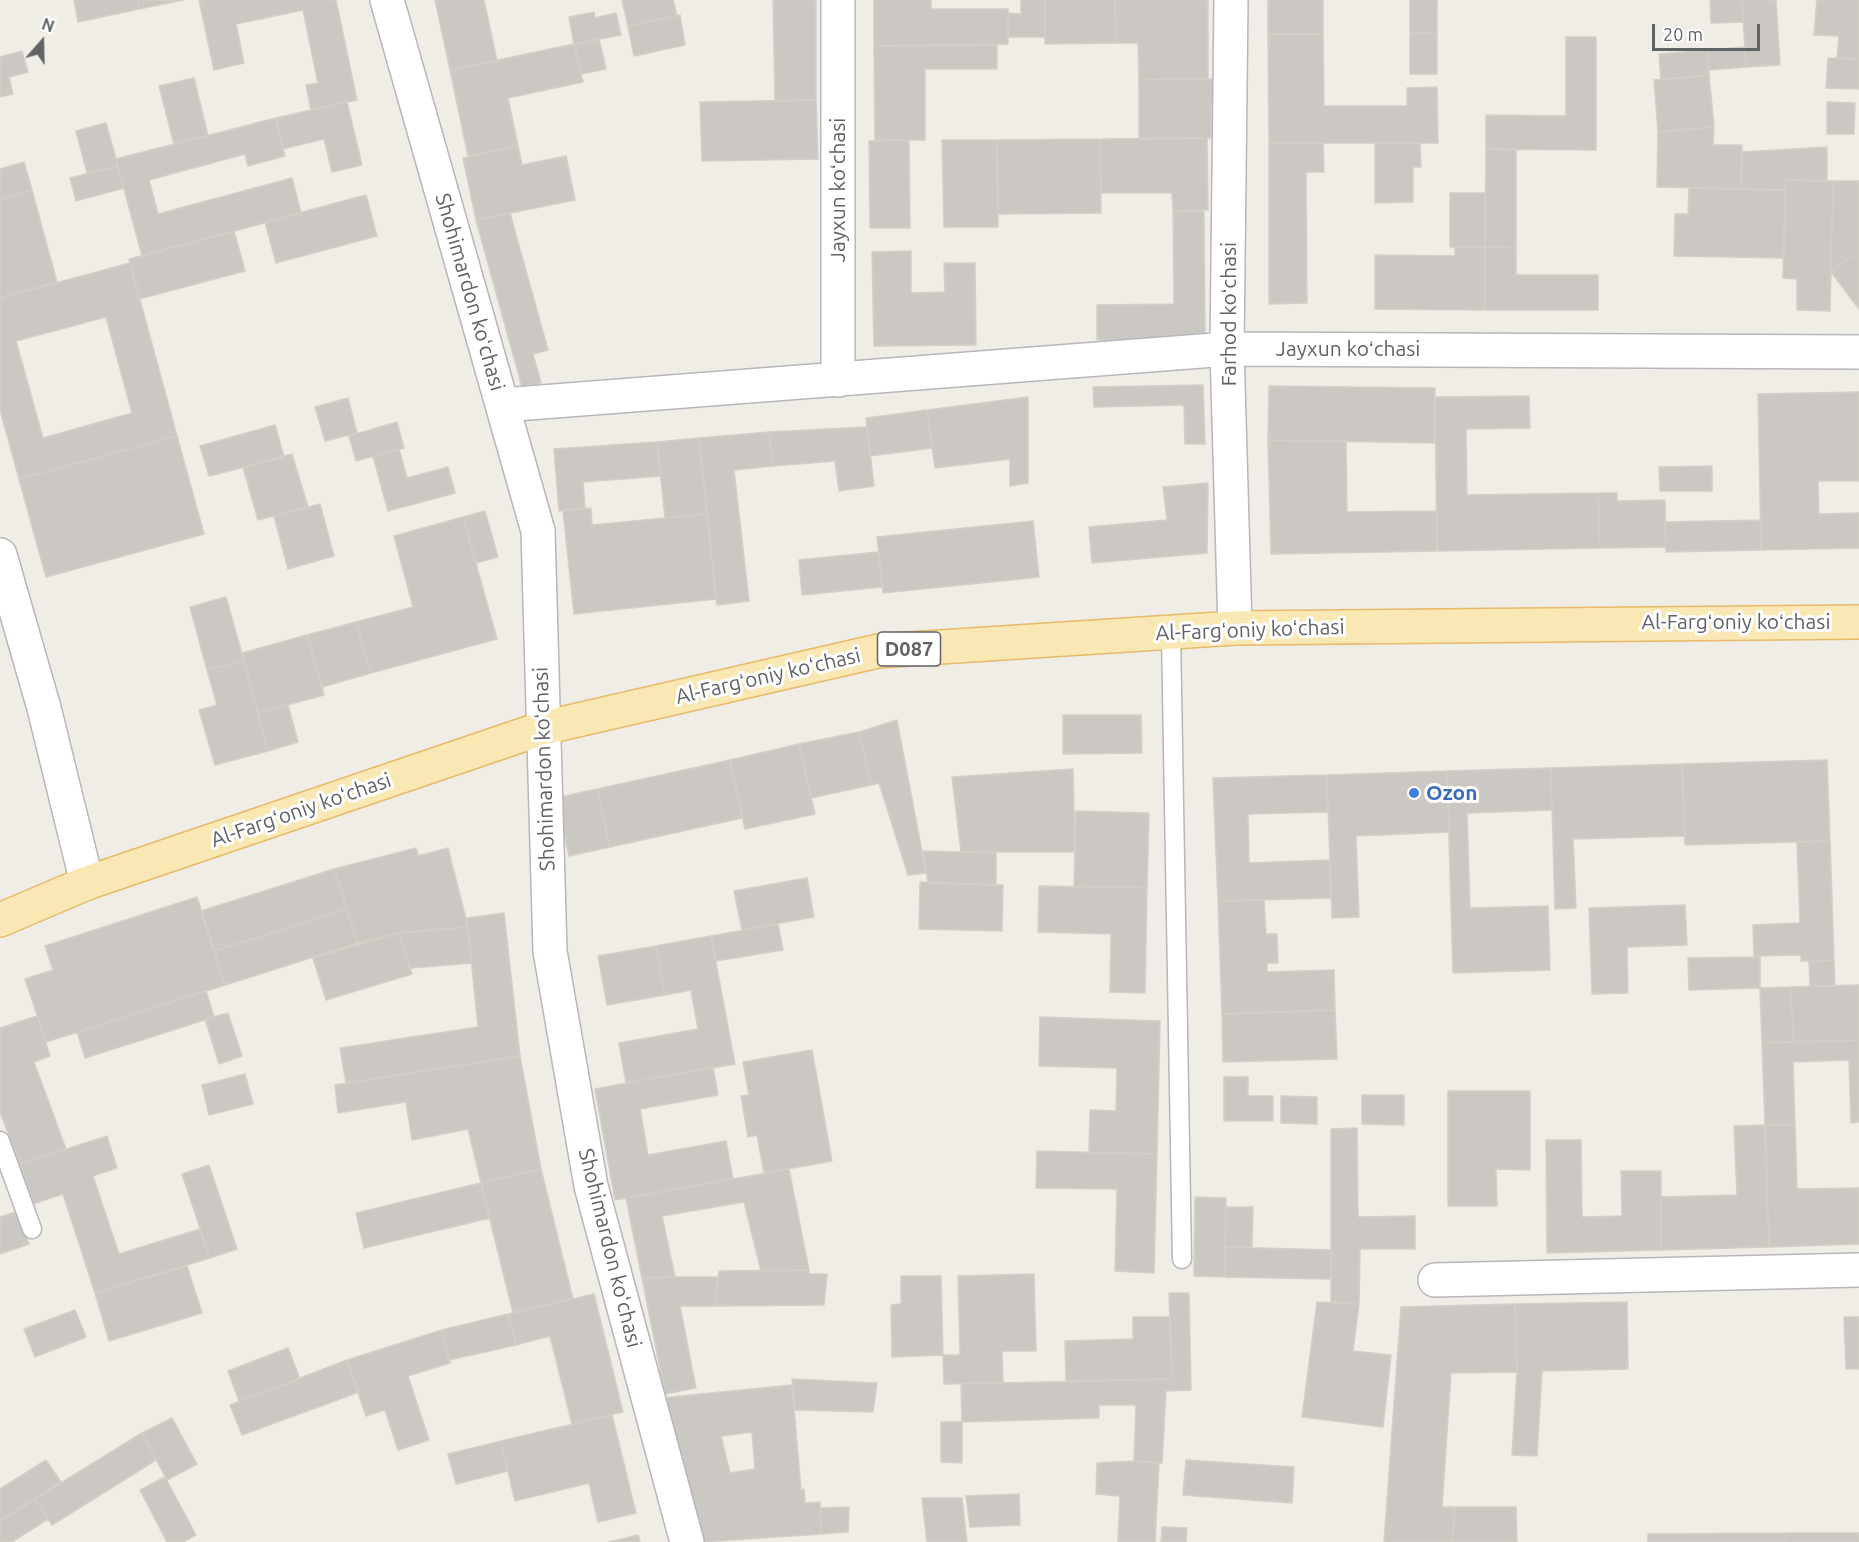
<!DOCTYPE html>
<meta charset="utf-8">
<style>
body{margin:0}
#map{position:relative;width:1859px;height:1542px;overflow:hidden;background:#f0ede7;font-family:Ubuntu,sans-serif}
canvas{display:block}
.north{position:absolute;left:12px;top:12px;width:60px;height:60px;-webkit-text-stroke:4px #fff;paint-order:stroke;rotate:20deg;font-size:16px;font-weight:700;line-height:24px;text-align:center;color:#5f6366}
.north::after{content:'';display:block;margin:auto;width:21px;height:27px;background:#5f6366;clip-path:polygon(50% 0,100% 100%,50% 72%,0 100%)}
.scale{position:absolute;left:1652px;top:24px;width:108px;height:27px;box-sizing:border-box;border:3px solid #5f6366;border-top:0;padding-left:8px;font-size:18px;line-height:21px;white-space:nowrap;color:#5f6366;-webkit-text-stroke:4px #fff;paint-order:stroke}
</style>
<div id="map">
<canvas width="1859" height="1542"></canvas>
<div class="north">N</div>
<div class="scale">20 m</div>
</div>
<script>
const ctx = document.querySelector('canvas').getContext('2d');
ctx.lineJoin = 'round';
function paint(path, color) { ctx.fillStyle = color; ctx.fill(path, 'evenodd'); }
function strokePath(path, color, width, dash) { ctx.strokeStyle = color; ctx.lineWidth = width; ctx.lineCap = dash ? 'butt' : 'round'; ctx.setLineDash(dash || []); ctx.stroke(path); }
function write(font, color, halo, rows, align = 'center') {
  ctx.font = font + ' Ubuntu,sans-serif'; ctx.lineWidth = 6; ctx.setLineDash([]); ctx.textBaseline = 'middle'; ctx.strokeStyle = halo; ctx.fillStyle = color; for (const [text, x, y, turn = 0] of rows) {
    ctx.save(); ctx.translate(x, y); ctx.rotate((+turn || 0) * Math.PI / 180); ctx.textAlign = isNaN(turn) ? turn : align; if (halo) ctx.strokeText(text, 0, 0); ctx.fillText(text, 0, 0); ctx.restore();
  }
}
const building = new Path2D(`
 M74,0H138L139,9L78,22Z
 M138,0H183L139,9Z
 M199,0H336L357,100L311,110L306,85L318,83L303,10L236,24L244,63L214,70Z
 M435,0H484L497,61L450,70Z
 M622,0H673L677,16L628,26Z
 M773,0H816V100L775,101Z
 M874,0H931V9H1008V44L874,46Z
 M1021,0H1045V37H1008V13L1021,14Z
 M1045,0H1115L1116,43L1045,44Z
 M1115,0H1208V79L1139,80L1138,43H1116Z
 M1268,0H1323V34H1268Z
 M1410,0H1437V33H1410Z
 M1710,0H1742L1743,22L1711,23Z
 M1742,0H1776L1780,65L1746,67Z
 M1817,0H1859V59L1837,58L1839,36L1814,35Z
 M594,12L595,18L616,13L621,35L574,44L569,17Z
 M680,15L685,45L634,56L628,26Z
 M1410,33H1437V74H1410Z
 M1268,34H1323L1324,106H1407V88L1437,87L1438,143H1269Z
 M1566,37H1596V150L1486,149V115L1566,116Z
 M599,39L606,69L581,74L574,44Z
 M574,44L583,82L508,98L518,146L468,156L450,70Z
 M997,45V69H925V140H875L874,46Z
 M1745,47L1746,67L1709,70L1707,50Z
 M1707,50L1709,75L1661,80L1659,54Z
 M22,51L28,72L9,77L13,94L0,97V57Z
 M1828,58L1859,59V89L1826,88Z
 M1709,75L1714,127L1658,132L1654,80Z
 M194,78L208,136L174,144L159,86Z
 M1218,79L1219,103L1211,104V138L1139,139V80Z
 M816,100L818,159L702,161L700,102Z
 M347,102L362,165L332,172L324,139L283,149L276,118Z
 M1827,102L1855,103L1854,134H1827Z
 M276,118L285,156L248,166L245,154L149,180L158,214L292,178L301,213L142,256L116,159Z
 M106,123L118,166L87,173L76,131Z
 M1714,127L1713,145H1742L1741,189L1657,187L1658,132Z
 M1207,138L1208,210L1173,211L1172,193H1101L1100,139Z
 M1100,139L1101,213L998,214L997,140Z
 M909,140L910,228H870L869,141Z
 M942,140H997L998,227H944Z
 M1269,143H1323L1324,172H1306L1307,303L1269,304Z
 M1375,143H1420L1421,167H1413V202L1375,203Z
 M518,146L522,165L566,156L575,200L476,220L463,158Z
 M1827,147V181L1785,180V190L1741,189L1742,152Z
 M1486,149L1516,150V248L1485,247Z
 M24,162L32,190L0,199V169Z
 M118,166L124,188L76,201L70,178Z
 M1785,180L1833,181L1830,311L1797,310V279L1783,278Z
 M1833,181H1859V251L1831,272Z
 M1689,188L1785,190L1784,258L1674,256L1675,214H1688Z
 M32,190L57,282L0,298V199Z
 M1450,193H1485V247H1450Z
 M366,195L377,236L276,263L265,222Z
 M1173,211H1204L1205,339L1097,340V305L1174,304Z
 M510,213L548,350L533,354L541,383L522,387L476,220Z
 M234,231L245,271L139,299L129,259Z
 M1455,247H1485V310L1375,309V255L1455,256Z
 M1485,247L1516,248V275H1598V310H1485Z
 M911,251V293L945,292L944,263H975L976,345L874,346L872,252Z
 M1859,251V309L1831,272Z
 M130,263L177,436L19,479L0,410V298ZM106,317L132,413L43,438L16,341Z
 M1203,385L1205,444H1185L1184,405L1094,407L1093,387Z
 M1269,386L1435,388L1434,443L1268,440Z
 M1859,392V481H1818L1819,514L1859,513V548L1761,550L1758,394Z
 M1529,396L1530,428L1466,429L1467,495L1598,493L1600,548L1437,551L1435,397Z
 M1028,397V483L1010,486V459L935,468L927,410Z
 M348,398L357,433L325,441L315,407Z
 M927,410L932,448L870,456L866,418Z
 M397,422L404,448L356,461L349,436Z
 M275,425L284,457L209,476L200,446Z
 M867,427L874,486L839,491L835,461L773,466L769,432Z
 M769,432L773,466L734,470L749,601L717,605L699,438Z
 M177,436L204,534L46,577L19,479Z
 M699,438L707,514L665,518L657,442Z
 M1268,440L1346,441L1347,512L1437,511V551L1271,554Z
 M657,442L661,476L583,482L585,508L559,511L554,449Z
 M399,449L407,478L448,467L455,493L388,511L373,456Z
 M292,454L308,507L258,520L243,467Z
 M1712,466V491H1660L1659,467Z
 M1208,483L1207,553L1092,563L1089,527L1167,520L1163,487Z
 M1598,493H1617V501L1665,500L1666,547L1600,548Z
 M320,504L334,556L288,569L274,516Z
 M591,508L592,525L707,514L716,599L574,614L563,511Z
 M485,511L498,557L476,563L463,517Z
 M463,517L497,639L371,673L356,622L413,607L394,536Z
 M1761,520V550L1666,552L1665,522Z
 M1033,521L1039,577L883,593L877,537Z
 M878,552L882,587L802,595L799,560Z
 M226,597L244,661L207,670L190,607Z
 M356,622L371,673L322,687L307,635Z
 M307,635L324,695L258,713L242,653Z
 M244,661L268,751L215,765L199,710L217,705L207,670Z
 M288,705L298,742L268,751L258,713Z
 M1063,715H1141L1142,753L1063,754Z
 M897,720L926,873L908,875L879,783L871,785L859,732Z
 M859,732L871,785L811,798L799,744Z
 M799,744L815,814L745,829L730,760Z
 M730,760L742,818L610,847L597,789Z
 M1827,760L1830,841L1685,845L1682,764Z
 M1682,764L1685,836L1573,839L1576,908L1555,909L1551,768Z
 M1551,768L1552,810L1467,813L1470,908L1548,906L1550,970L1453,973L1447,771Z
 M1073,769L1075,852H961L952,777Z
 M1447,771L1449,832L1356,836L1359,917L1332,918L1327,775Z
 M1327,775L1328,812L1248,814L1249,863L1330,860L1331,898L1218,901L1213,778Z
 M597,789L610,847L569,856L556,798Z
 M1076,811L1149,813L1147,888L1074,886Z
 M1830,841L1834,960L1801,961V955L1754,956L1753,925L1800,923L1797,842Z
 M416,848L418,856L448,848L468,927L399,933L358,943L334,869Z
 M923,851L996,853V885L928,883Z
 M334,869L347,909L214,951L201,911Z
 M807,878L814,917L742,930L734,891Z
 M920,882L1003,885L1002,931L919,929Z
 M1039,886L1147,888L1145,993L1110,992L1111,934L1038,932Z
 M197,897L225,985L46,1042L25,979L53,970L45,946Z
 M1264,900L1266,934H1277L1278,963H1267V972L1334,970L1335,1010L1222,1014L1218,901Z
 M1685,905L1687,945L1627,947L1628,993L1592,994L1589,908Z
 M347,909L358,943L225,985L214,951Z
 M504,913L520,1056L346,1083L340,1048L478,1027L467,918Z
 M778,924L783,950L716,961L711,936Z
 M468,927L472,963L410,968L399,933Z
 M399,933L412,974L326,1000L313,958Z
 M711,936L735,1064L626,1083L619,1043L698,1029L691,990L665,995L656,946Z
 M656,946L665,995L607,1005L598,956Z
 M1760,957V988L1689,990L1688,958Z
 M1809,960H1834L1835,986H1810Z
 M1859,985V1040L1793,1042L1791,987Z
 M1791,987L1793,1042L1762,1043L1760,988Z
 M206,991L214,1017L85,1058L77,1032Z
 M1335,1010L1337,1059L1223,1062L1222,1014Z
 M228,1013L242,1056L219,1064L205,1019Z
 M37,1016L50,1056L34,1062L66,1149L20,1164L0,1112V1028Z
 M1040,1017L1160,1021L1157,1154L1089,1153L1090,1110L1116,1111L1117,1068L1039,1066Z
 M1859,1040V1122L1851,1123L1849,1060L1793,1062L1795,1125H1765L1762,1043Z
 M812,1050L832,1161L764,1173L757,1135L748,1137L741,1096L749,1095L743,1062Z
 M520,1056L541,1169L481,1183L468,1129L412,1140L406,1102L338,1113L335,1085Z
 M713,1067L718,1095L640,1109L648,1155L726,1141L733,1179L615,1200L595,1089Z
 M245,1074L253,1104L209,1115L202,1085Z
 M1224,1077H1248V1096H1273V1121H1224Z
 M1448,1091H1530V1170L1496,1169L1497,1206H1448Z
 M1362,1095H1404V1125L1362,1124Z
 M1281,1096L1317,1097V1124L1281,1123Z
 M1765,1125L1769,1247L1661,1250V1197L1737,1195L1734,1126Z
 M1765,1125H1795L1797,1189L1859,1188V1244L1769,1247Z
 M1357,1128L1358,1217L1415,1216V1249H1360L1359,1304L1331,1302V1129Z
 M107,1136L117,1168L93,1176L119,1254L200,1229L210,1258L95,1293L63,1194L33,1204L20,1164Z
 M1546,1140H1581L1582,1217L1622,1216L1621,1171H1661V1250L1547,1253Z
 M1037,1151L1157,1154L1154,1273L1115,1271L1117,1189L1036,1188Z
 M209,1165L237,1249L210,1258L182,1174Z
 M541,1169L573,1299L513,1313L481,1183Z
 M789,1169L809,1270L761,1271L744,1202L662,1216L675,1277L642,1278L626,1198Z
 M481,1183L490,1218L364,1248L356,1213Z
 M1195,1197L1226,1198L1225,1277L1194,1276Z
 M1226,1207H1253L1252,1248L1225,1247Z
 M16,1212L29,1244L0,1254V1217Z
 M1225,1247L1332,1250L1331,1279L1225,1277Z
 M187,1266L202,1313L109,1341L95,1293Z
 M809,1270V1274H827L824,1305L715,1306L719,1271Z
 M1034,1274L1036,1351H1002L1003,1383L944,1384L943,1355H960L958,1276Z
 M901,1276H941L943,1355L892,1357L891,1305L901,1304Z
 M675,1277H718L715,1306H680L696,1388L665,1394L642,1278Z
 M1169,1293H1189L1191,1390L1166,1391L1162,1463L1134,1461L1136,1405H1099V1418L962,1422L961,1384L1172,1379Z
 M594,1294L623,1412L572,1424L550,1336L516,1345L508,1314Z
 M1317,1302L1359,1304L1353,1351L1391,1355L1383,1427L1302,1417Z
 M1627,1302L1628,1369L1542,1371L1537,1456L1512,1455L1517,1372L1515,1304Z
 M1515,1304L1517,1372L1451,1373L1442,1507H1455L1452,1542H1384L1401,1307Z
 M75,1310L86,1337L35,1357L24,1329Z
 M508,1314L516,1345L449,1360L442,1330Z
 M1133,1317H1170L1172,1379L1066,1381L1065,1341L1133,1339Z
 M1844,1317H1859V1369H1846Z
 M442,1330L450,1363L408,1376L429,1440L398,1450L385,1410L366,1416L347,1360Z
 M288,1348L300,1379L239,1401L228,1371Z
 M347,1360L359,1392L242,1435L230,1405Z
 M792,1379L877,1383L873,1412L795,1410Z
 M792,1385L801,1490L804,1489L805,1503L820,1502L821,1534L702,1542L661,1398ZM752,1432L755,1469L730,1473L721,1436Z
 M612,1415L636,1513L598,1522L589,1483L515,1501L501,1441Z
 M172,1418L197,1464L167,1480L142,1433Z
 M941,1422H962V1463L941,1462Z
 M142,1433L156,1460L52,1525L35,1499Z
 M501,1441L508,1471L456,1484L448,1454Z
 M46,1460L61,1482L0,1521V1489Z
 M1186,1460L1294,1467L1292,1503L1183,1495Z
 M1134,1461L1159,1463L1155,1542H1118L1120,1496L1096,1494L1097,1463Z
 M165,1477L196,1535L183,1542H167L140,1490Z
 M1019,1494L1020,1525L970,1527L966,1496Z
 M922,1498H962L967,1542H927Z
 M35,1499L48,1519L12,1542H0V1521Z
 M849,1507L848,1532L821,1534L820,1508Z
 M1455,1507H1516L1517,1542H1452Z
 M1162,1527L1187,1528L1186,1542H1161Z
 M1785,1533H1859V1542H1786Z
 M1785,1533L1786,1542H1648V1534Z
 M638,1535L640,1542H609Z`);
paint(building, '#cbc8c4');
strokePath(building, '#d4cec6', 1.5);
const lane = new Path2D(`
 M1171,633L1182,1259
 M0,1141L32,1229`);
const street = new Path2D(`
 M387,0L538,531L550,951L591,1186L687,1542
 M838,0V380
 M1231,0L1227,349L1235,628
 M503,405L1227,349L1859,352
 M0,555L44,708L87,883
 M1435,1280L1859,1270`);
const primary = new Path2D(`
 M0,920L87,883L543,728L878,651L1235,628L1859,622`);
strokePath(lane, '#b4b7bb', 21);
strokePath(street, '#b4b7bb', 36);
strokePath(primary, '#e7b968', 36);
strokePath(lane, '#fff', 18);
strokePath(street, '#fff', 33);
strokePath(primary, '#f9e8b3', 33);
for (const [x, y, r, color] of [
 [1414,793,6,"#3f7fe0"]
]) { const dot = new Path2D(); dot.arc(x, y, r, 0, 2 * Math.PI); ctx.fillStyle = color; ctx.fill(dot); strokePath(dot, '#fff', 2); }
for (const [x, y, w] of [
 [909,649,63]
]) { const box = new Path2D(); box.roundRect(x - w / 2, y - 17, w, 34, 4.5); ctx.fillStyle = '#fff'; ctx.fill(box); strokePath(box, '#5f6366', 1.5); }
write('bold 20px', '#5f6366', null, [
 ["D087",909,649]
]);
write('21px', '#5f6366', '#fff', [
 ["Jayxun koʻchasi",838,190,-90],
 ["Shohimardon koʻchasi",470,292,74],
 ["Farhod koʻchasi",1229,314,-90],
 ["Jayxun koʻchasi",1348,349],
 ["Al-Fargʻoniy koʻchasi",1736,622],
 ["Al-Fargʻoniy koʻchasi",1250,630,-2],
 ["Al-Fargʻoniy koʻchasi",768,676,-13],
 ["Shohimardon koʻchasi",544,769,-92],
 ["Al-Fargʻoniy koʻchasi",301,810,-19],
 ["Shohimardon koʻchasi",610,1248,76]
]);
write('bold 21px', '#366cbe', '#fff', [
 ["Ozon",1426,793]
], 'left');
</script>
